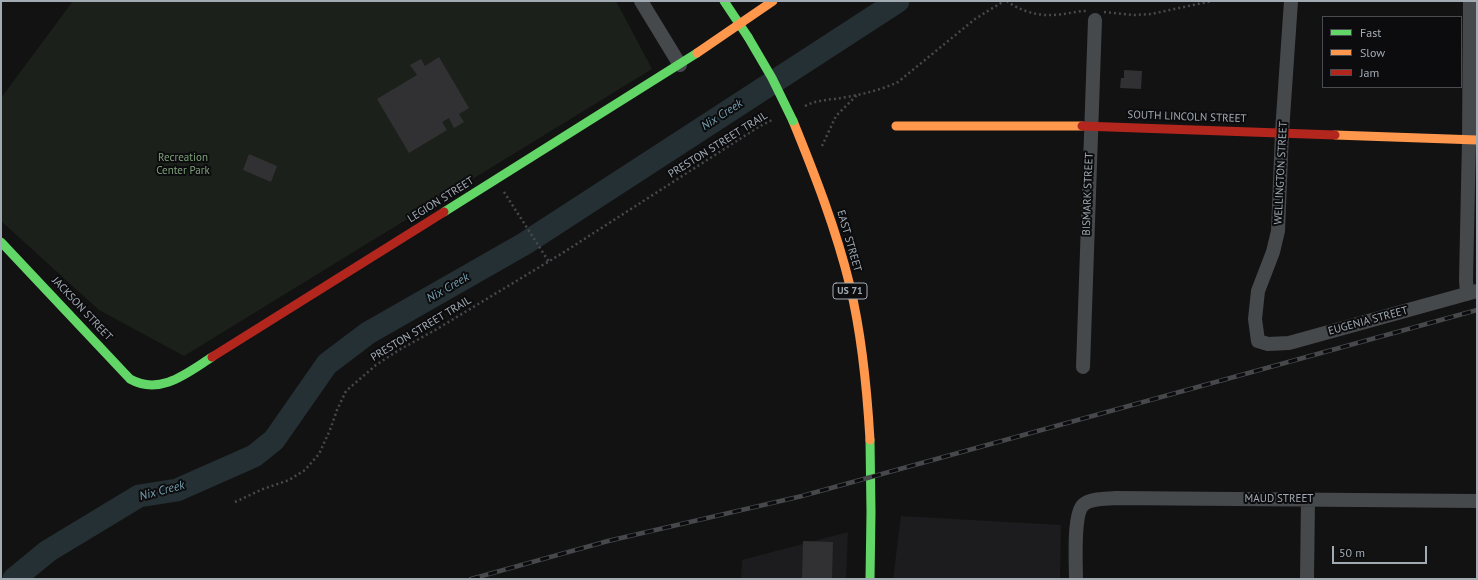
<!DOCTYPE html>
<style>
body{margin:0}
#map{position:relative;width:1478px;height:580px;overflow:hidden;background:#121212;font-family:"PT Sans",sans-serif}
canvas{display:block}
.frame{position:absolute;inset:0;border:2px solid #a2abb4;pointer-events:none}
.legend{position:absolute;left:1322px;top:16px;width:140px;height:72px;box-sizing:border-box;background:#0c0c0e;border:1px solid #484c50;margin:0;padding:5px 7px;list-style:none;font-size:12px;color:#a2abb4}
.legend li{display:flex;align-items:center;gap:8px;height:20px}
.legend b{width:20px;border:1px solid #484c50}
.scale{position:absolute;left:1332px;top:546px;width:95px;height:18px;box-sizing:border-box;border:2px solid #a2abb4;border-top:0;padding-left:5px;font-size:12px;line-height:14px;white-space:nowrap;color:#a2abb4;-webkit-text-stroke:3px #0c0c0e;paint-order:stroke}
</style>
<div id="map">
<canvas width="1478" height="580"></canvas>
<div class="frame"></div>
<ul class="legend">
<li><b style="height:5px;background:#63d668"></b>Fast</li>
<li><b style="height:5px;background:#ff974d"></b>Slow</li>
<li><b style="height:5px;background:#b3261e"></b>Jam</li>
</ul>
<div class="scale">50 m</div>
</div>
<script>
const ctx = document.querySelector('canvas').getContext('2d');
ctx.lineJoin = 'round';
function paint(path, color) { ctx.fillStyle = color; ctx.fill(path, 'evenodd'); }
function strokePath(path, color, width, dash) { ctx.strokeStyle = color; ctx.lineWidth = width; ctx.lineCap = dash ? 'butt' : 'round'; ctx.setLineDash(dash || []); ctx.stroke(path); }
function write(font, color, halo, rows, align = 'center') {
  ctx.font = font + ' "PT Sans",sans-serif'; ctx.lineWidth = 4; ctx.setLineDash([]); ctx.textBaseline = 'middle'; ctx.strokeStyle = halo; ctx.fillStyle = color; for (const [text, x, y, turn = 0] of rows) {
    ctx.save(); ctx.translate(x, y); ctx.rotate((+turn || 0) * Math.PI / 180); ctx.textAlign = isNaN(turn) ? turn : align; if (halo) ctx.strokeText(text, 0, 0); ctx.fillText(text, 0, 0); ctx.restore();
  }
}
paint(new Path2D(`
 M901,516L1061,525L1060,579H893Z
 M848,532L846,579H741L742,560Z`), '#1c1c1e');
paint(new Path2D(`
 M73,1H616L652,69L184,356L99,310L1,221V98Z`), '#1b201a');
strokePath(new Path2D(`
 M14,579L48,551L139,496L177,490L254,456L274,440L327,364L368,333L524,244L898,1`), '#253034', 23);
paint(new Path2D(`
 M439,57L469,108L459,114L464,122L454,128L449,118L442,122L447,130L409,153L377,99L417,75L410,65L421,59L425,66Z
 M1124,70L1142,71L1141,89L1120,88L1121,78H1124Z
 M249,154L277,166L271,182L243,170Z
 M803,541L833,542L832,579H802Z`), '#313133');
strokePath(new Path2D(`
 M1007,1C1018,10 1037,16 1052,15C1064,15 1075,11 1087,11
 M1104,12L1134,15L1151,14L1212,1
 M805,106C815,101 823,100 835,99C855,96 879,91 898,82L975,19L1004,1
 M822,146L836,116L857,95
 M504,192L549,262
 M235,502L263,489L289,480L305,470L319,454L330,430L337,410L346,391L376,365L399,350L437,329L561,254L760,126L774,119`), '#48494d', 2.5, [2, 3]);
strokePath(new Path2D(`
 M641,1L680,65
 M1291,1L1282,132L1278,231L1273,252L1258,291L1255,319L1258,341L1268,344L1289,343L1477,291
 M1467,294L1466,280L1469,140L1470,1
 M1083,367L1095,20
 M1076,579C1076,564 1073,515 1083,505C1090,498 1106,499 1116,498L1477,501
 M1307,579L1308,499`), '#46494b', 14);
strokePath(new Path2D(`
 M724,1L748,37
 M444,212L697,53
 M1,242L130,379C160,396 187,373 212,357
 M870,440L871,512L870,579`), '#63d668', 9);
strokePath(new Path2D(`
 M697,53L773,1
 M793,121C815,175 836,229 850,286C862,336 867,388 870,440
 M896,126H1082
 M1335,135L1477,140`), '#ff974d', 9);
strokePath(new Path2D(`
 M1082,126L1335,135
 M212,357L444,212`), '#b3261e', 9);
const rail = new Path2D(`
 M471,579L608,541L802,496L1477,310`);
strokePath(rail, '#46484b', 4.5);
strokePath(rail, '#0c0c0e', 3, [9]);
strokePath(new Path2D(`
 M748,37L772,78L793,121`), '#63d668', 9);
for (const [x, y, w] of [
 [850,291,34]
]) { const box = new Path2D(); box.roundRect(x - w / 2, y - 8, w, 16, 3); ctx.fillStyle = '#0c0c0e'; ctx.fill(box); strokePath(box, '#a2abb4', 1); }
write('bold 10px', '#a2abb4', null, [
 ["US 71",850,291]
]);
write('11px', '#a2abb4', '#0c0c0e', [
 ["SOUTH LINCOLN STREET",1187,117,2],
 ["PRESTON STREET TRAIL",718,145,-32],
 ["WELLINGTON STREET",1281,173,-87],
 ["BISMARK STREET",1088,194,-88],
 ["LEGION STREET",441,200,-32],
 ["EAST STREET",849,241,74],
 ["JACKSON STREET",82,309,47],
 ["EUGENIA STREET",1368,321,-15],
 ["PRESTON STREET TRAIL",421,329,-31],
 ["MAUD STREET",1279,499]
]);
write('11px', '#7da078', '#0c0c0e', [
 ["Recreation",183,158],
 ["Center Park",183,171]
]);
write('italic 12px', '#77a1b1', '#0c0c0e', [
 ["Nix Creek",722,115,-33],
 ["Nix Creek",448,288,-30],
 ["Nix Creek",162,491,-15]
]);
</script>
